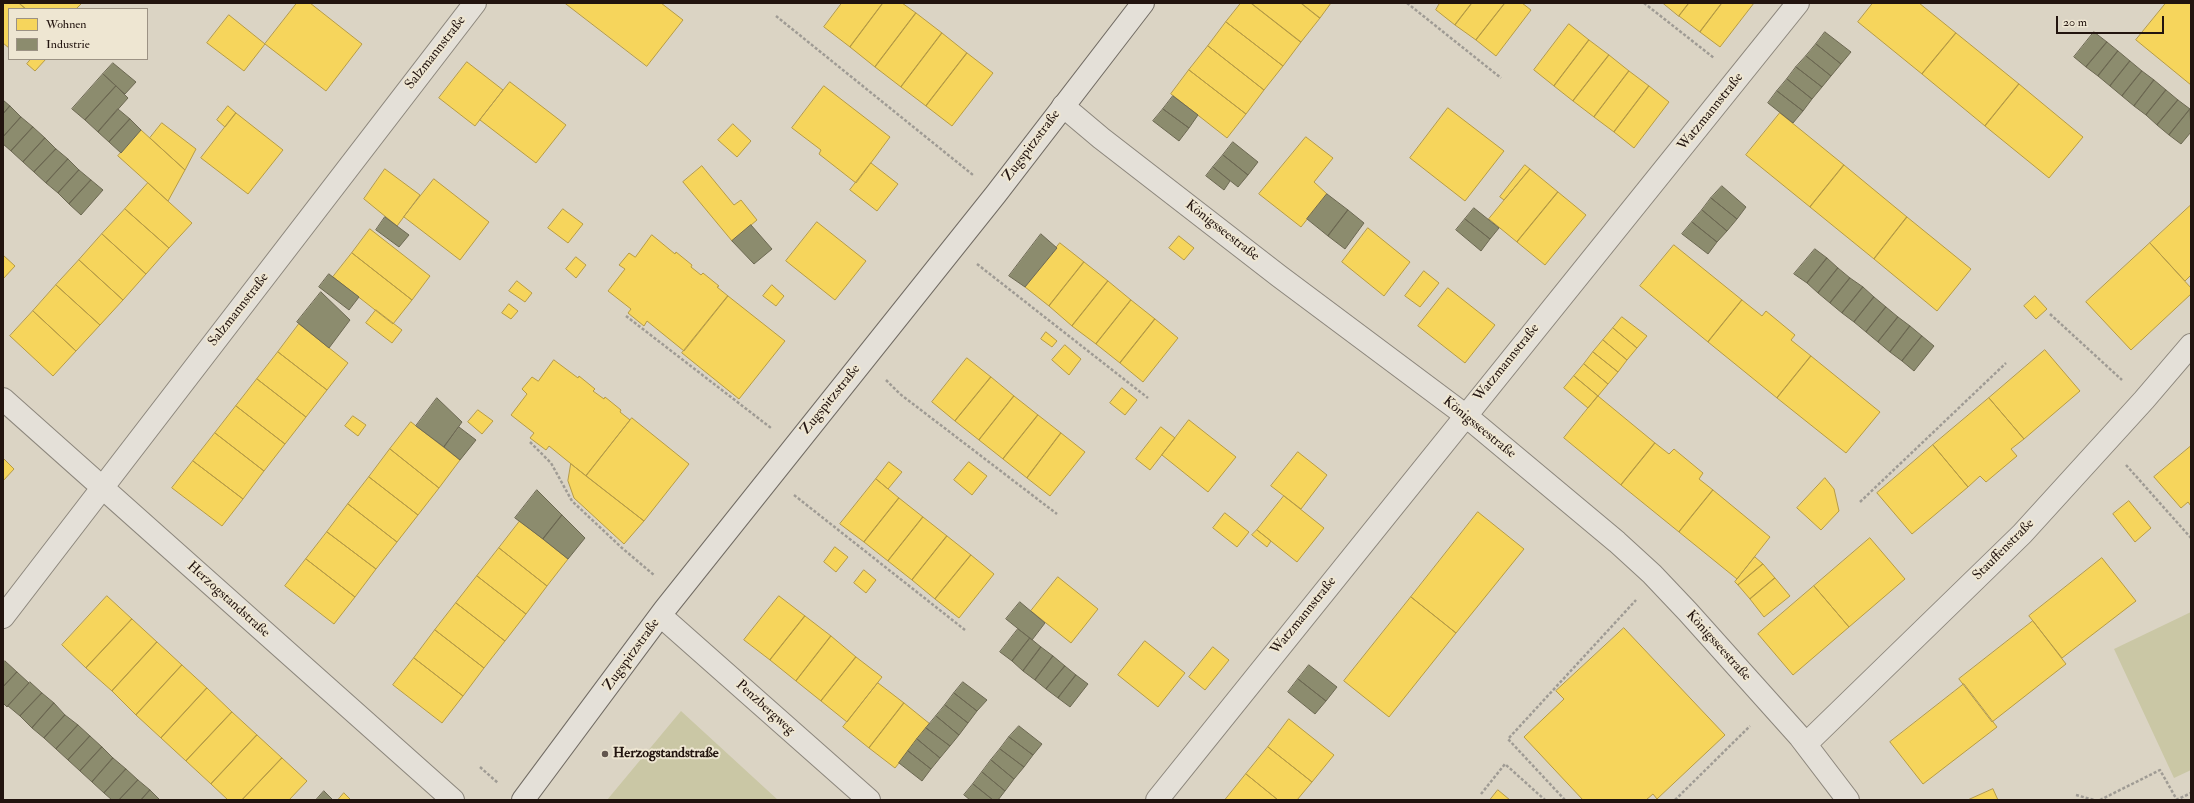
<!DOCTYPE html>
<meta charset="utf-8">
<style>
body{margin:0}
#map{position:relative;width:2194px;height:803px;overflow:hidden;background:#dbd4c4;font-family:"IM FELL Double Pica",serif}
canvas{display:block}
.frame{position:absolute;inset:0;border:4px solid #22140f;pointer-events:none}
.legend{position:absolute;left:8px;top:8px;width:140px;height:52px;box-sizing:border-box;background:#eee6d2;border:1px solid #9c9284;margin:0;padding:5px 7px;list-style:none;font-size:12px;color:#22140f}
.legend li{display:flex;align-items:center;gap:8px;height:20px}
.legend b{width:20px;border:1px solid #9c9284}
.scale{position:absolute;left:2056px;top:16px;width:108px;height:18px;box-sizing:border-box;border:2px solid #22140f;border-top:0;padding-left:5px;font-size:12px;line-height:14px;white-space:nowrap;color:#22140f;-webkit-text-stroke:3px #eee6d2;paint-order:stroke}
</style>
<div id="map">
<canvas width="2194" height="803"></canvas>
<div class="frame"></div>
<ul class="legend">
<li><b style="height:11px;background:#f6d55c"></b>Wohnen</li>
<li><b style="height:11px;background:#8c8c6e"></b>Industrie</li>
</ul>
<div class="scale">20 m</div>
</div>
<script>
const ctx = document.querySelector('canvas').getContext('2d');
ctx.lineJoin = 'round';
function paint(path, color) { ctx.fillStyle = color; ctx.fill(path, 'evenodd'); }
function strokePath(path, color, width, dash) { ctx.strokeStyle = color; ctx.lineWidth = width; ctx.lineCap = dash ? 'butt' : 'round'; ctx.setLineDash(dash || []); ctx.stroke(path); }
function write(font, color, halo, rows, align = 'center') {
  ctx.font = font + ' "IM FELL Double Pica",serif'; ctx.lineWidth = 4; ctx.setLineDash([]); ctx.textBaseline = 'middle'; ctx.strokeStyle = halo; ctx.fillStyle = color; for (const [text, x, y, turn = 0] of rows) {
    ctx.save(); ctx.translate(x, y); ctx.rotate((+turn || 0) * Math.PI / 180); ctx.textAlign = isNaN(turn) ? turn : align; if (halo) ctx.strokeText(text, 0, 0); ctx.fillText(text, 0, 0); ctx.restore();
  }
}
paint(new Path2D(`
 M2191,612V770L2174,778L2114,649Z
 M681,711L778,800H607Z`), '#cac7a5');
const homes = new Path2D(`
 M3,3H19L26,9H9V48L3,43Z
 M19,3H80L81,4L76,9H26Z
 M297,3H310L362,44L326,91L265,44Z
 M565,3H661L683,20L647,66Z
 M842,3H883L850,47L824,27Z
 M883,3H902L916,13L875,67L850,47Z
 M1241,3H1251L1301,42L1283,66L1226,22Z
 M1251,3H1301L1320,18L1301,42Z
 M1301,3H1331L1320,18Z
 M1440,3H1472L1455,25L1436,10Z
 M1472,3H1505L1476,40L1455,25Z
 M1505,3H1522L1531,10L1496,56L1476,40Z
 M1663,3H1689L1679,16Z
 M1689,3H1722L1700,32L1679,16Z
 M1722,3H1754L1720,47L1700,32Z
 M1873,3H1919L1956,33L1922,74L1858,22Z
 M2166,3H2191V85L2136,40Z
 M916,13L942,33L901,87L875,67Z
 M229,15L265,44L244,71L207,43Z
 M1226,22L1283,66L1264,90L1208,46Z
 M1569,24L1589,40L1554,86L1534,70Z
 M942,33L967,53L926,106L901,87Z
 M1956,33L2019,84L1985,126L1922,74Z
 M1589,40L1609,55L1573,101L1554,86Z
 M1208,46L1264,90L1246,114L1189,70Z
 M967,53L993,73L952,126L926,106Z
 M1609,55L1629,71L1594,117L1573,101Z
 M31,59H46L35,71L27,64Z
 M467,62L503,90L475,126L439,98Z
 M1189,70L1246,114L1227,138L1171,94Z
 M1629,71L1649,86L1614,132L1594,117Z
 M510,82L566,125L536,163L480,120Z
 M2019,84L2083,137L2049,178L1985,126Z
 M824,86L890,137L856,183L819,154L821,150L792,128Z
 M1649,86L1669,102L1634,148L1614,132Z
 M228,106L236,113L225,127L217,120Z
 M1448,108L1504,151L1465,201L1410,158Z
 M236,113L283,150L248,194L201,158Z
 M1780,113L1844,165L1810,207L1746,155Z
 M162,123L196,149L185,170L150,138Z
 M733,124L751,141L737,157L718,140Z
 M141,130L185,170L168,201L118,156Z
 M1306,137L1333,158L1314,182L1327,194L1301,227L1259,194Z
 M871,163L898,184L877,211L850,190Z
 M1525,165L1530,169L1504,200L1500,197Z
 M1844,165L1907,217L1874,259L1810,207Z
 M702,166L734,205L741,200L757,220L732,241L683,182Z
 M385,169L420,195L397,226L364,199Z
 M1530,169L1558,192L1517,242L1489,219Z
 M434,179L489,222L460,260L404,217Z
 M148,183L192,223L169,248L125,209Z
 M1558,192L1586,215L1545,265L1517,242Z
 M2191,205V275L2185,281L2150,243Z
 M125,209L169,248L146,274L102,234Z
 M563,209L583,224L568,243L548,228Z
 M1907,217L1971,269L1937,311L1874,259Z
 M817,222L866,261L835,300L786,261Z
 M1368,228L1410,262L1384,296L1342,262Z
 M370,229L430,276L412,300L352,253Z
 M102,234L146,274L123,300L79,260Z
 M652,235L675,254L676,252L692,265L691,267L701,275L703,273L719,286L717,287L728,296L684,351L647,321L644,326L628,313L631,309L608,291L625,269L619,265L629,253L635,257Z
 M1179,236L1194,248L1184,260L1169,248Z
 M1060,243L1084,262L1049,306L1025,287Z
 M2150,243L2191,288V294L2131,350L2086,302Z
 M1674,245L1742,300L1708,342L1640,286Z
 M352,253L412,300L393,324L333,277Z
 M3,255L15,266L3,279Z
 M576,257L586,265L576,278L566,269Z
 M79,260L123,300L100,325L56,285Z
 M1084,262L1108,281L1072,326L1049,306Z
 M1424,271L1439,283L1420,307L1405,296Z
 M517,281L532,293L525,302L509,291Z
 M1108,281L1131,300L1096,344L1072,326Z
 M56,285L100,325L76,351L33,311Z
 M772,285L784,296L776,306L763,296Z
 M1448,288L1495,325L1465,363L1418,326Z
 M728,296L785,341L739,399L682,353Z
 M2035,296L2047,309L2036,319L2024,306Z
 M1131,300L1155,319L1120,363L1096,344Z
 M1742,300L1762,316L1766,311L1795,335L1791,340L1811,356L1777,398L1708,342Z
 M509,304L518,311L511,319L502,313Z
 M376,310L402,330L392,343L366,323Z
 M33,311L76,351L53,376L10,336Z
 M1622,317L1647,336L1637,348L1613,328Z
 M1155,319L1178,338L1143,382L1120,363Z
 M299,324L348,363L327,390L278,352Z
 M1613,328L1637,348L1627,360L1603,340Z
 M1046,332L1057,341L1052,347L1041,339Z
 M1603,340L1627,360L1618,372L1593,352Z
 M1065,345L1081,359L1069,375L1052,360Z
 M2045,350L2080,391L2024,439L1989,398Z
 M278,352L327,390L306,417L257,379Z
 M1593,352L1618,372L1608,384L1584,364Z
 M1811,356L1880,412L1846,453L1777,398Z
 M967,358L991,377L955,421L932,402Z
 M554,360L578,378L579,376L595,389L593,391L604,399L605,397L621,410L620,412L630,420L586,476L549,446L546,450L530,438L534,433L511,415L527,394L522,389L532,377L538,381Z
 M1584,364L1608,384L1598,396L1574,376Z
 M1574,376L1598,396L1588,408L1564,388Z
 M991,377L1014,396L979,440L955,421Z
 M257,379L306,417L285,444L236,406Z
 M1122,388L1137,400L1125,415L1110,403Z
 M1014,396L1038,415L1003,459L979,440Z
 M1598,396L1655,443L1621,485L1564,438Z
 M1989,398L2024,439L2011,449L2017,456L1986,482L1980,476L1968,487L1933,445Z
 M236,406L285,444L264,471L215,433Z
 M478,410L493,421L482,434L468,422Z
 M1038,415L1061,433L1027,478L1003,459Z
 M353,416L366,425L358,436L345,426Z
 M632,418L689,464L644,521L586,476Z
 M1189,420L1236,457L1208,492L1162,455Z
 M411,422L460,460L439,488L390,449Z
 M1161,427L1175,438L1150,470L1136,459Z
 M215,433L264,471L243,499L193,461Z
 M1061,433L1085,452L1050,496L1027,478Z
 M1655,443L1669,454L1674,449L1703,473L1699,479L1713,490L1679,532L1621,485Z
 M1933,445L1968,487L1912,534L1877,493Z
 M2191,446V506L2188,502L2181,508L2154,477Z
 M390,449L439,488L418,515L369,477Z
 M1298,452L1327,475L1301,509L1271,486Z
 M3,458L14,469L3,481Z
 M193,461L243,499L222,526L172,488Z
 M889,462L902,472L888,489L876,479Z
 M969,462L987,476L972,495L954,480Z
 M571,464L644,521L624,544L574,498L568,481Z
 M369,477L418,515L397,542L348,504Z
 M1825,478L1834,489L1839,511L1821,530L1797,508Z
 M876,479L899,498L864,542L840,524Z
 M1713,490L1770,537L1737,579L1679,532Z
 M1284,496L1324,528L1297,562L1257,530Z
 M899,498L923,517L888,561L864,542Z
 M2129,501L2151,528L2135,542L2113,514Z
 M348,504L397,542L376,569L327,532Z
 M1478,512L1524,549L1456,633L1411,597Z
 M1225,513L1249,532L1237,547L1213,528Z
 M923,517L947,536L912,580L888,561Z
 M520,521L568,559L547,586L499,548Z
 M1257,530L1271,541L1267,547L1252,535Z
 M327,532L376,569L355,597L306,559Z
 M947,536L971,555L935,599L912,580Z
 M1870,538L1905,579L1849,627L1814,586Z
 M835,547L848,557L836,572L824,562Z
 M499,548L547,586L526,614L477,576Z
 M971,555L994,574L959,618L935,599Z
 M1755,557L1763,564L1738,585L1735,582Z
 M2102,558L2136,601L2062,658L2029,616Z
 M306,559L355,597L334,624L285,586Z
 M1763,564L1775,578L1750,599L1738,585Z
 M864,570L876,580L866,593L854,583Z
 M477,576L526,614L505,641L456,603Z
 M1058,577L1098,609L1071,643L1031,611Z
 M1775,578L1790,596L1764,617L1750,599Z
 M1814,586L1849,627L1793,675L1758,634Z
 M107,596L132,619L86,668L62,645Z
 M779,596L805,616L770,660L744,640Z
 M1411,597L1456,633L1389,717L1344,681Z
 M456,603L505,641L484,668L435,630Z
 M805,616L831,636L796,681L770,660Z
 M132,619L157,642L112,691L86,668Z
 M2033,621L2066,664L1992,722L1959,679Z
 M1624,628L1725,735L1657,799L1653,794L1646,800H1583L1524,737L1564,699L1556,691Z
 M435,630L484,668L463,696L414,658Z
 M831,636L856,657L821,701L796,681Z
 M1145,641L1185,673L1158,707L1118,675Z
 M157,642L182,665L136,715L112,691Z
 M1213,647L1229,660L1205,690L1189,677Z
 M856,657L882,677L847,722L821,701Z
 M414,658L463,696L442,723L393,685Z
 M182,665L207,688L161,738L136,715Z
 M878,683L904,703L869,748L843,727Z
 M1964,684L1997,727L1923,784L1890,742Z
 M207,688L232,712L186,761L161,738Z
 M904,703L930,724L895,768L869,748Z
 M232,712L257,735L211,784L186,761Z
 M1289,719L1334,755L1312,782L1268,747Z
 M257,735L282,758L242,800H228L211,784Z
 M1268,747L1312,782L1297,800H1278L1246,774Z
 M282,758L307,781L289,800H242Z
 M1246,774L1278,800H1225Z
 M1993,789L1998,800H1968Z
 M1498,790L1510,800H1490Z
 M344,793L351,800H338Z`);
paint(homes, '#f6d55c');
strokePath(homes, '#b69b45', 1);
const industry = new Path2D(`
 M1825,32L1851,52L1841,64L1816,44Z
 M2094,32L2107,42L2086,67L2074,57Z
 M2107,42L2118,51L2098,76L2086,67Z
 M1816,44L1841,64L1831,76L1806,56Z
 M2118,51L2130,61L2110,86L2098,76Z
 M1806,56L1831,76L1822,87L1796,67Z
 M2130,61L2142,71L2122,96L2110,86Z
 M113,63L136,82L125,94L103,74Z
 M1796,67L1822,87L1812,99L1787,79Z
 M2142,71L2154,80L2134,106L2122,96Z
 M103,74L116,86L85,120L72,109Z
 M1787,79L1812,99L1803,111L1777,91Z
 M2154,80L2166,90L2146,115L2134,106Z
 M116,86L128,98L98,132L85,120Z
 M2166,90L2178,100L2157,125L2146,115Z
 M1777,91L1803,111L1793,123L1768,103Z
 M1173,96L1198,115L1189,128L1163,109Z
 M3,100L10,106L3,114Z
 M2178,100L2190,109L2169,135L2157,125Z
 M10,106L21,117L3,137V114Z
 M118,109L130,119L109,142L98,132Z
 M1163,109L1189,128L1179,141L1153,121Z
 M2190,109L2191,132L2181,144L2169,135Z
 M21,117L33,127L11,151L3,144V137Z
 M130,119L141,130L121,153L109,142Z
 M33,127L45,138L23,162L11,151Z
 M45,138L56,149L34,172L23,162Z
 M1233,142L1258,162L1248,175L1223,155Z
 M56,149L68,159L46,183L34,172Z
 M1223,155L1248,175L1238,187L1213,167Z
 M68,159L79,170L58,193L46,183Z
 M1213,167L1230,181L1224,190L1206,176Z
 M79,170L91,180L69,204L58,193Z
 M91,180L103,190L81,215L69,204Z
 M1722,186L1746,207L1737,219L1711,198Z
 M1327,194L1348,210L1328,236L1307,219Z
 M1711,198L1737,219L1727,231L1702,210Z
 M1474,208L1499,228L1490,239L1465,219Z
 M1348,210L1364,223L1345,249L1328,236Z
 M1702,210L1727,231L1717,242L1692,222Z
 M385,217L409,235L399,247L376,230Z
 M1465,219L1490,239L1481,251L1456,230Z
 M1692,222L1717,242L1708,254L1682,234Z
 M751,225L772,249L754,264L732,241Z
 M1041,234L1057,248L1025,287L1009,276Z
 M1815,249L1827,258L1807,283L1794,274Z
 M1827,258L1838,268L1818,293L1807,283Z
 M1838,268L1850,278L1830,303L1818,293Z
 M329,274L359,297L349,310L319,287Z
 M1850,278L1863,287L1842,313L1830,303Z
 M1863,287L1874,297L1854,322L1842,313Z
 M321,292L350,320L329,348L297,322Z
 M1874,297L1886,307L1866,332L1854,322Z
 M1886,307L1898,317L1878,342L1866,332Z
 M1898,317L1910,326L1890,352L1878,342Z
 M1910,326L1922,336L1902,361L1890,352Z
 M1922,336L1934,346L1914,371L1902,361Z
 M437,398L462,422L444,447L416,426Z
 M459,427L476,440L460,460L444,447Z
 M537,490L562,515L543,539L515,518Z
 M562,515L585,538L568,559L543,539Z
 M1020,602L1045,623L1032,640L1006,619Z
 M1018,629L1030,638L1012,661L1000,652Z
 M1030,638L1041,647L1023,671L1012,661Z
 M1041,647L1053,656L1035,680L1023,671Z
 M1053,656L1065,666L1046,689L1035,680Z
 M5,661L17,672L3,687V663Z
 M1309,665L1337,687L1326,701L1298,679Z
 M1065,666L1076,675L1058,698L1046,689Z
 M17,672L29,683L7,707L3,703V687Z
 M1076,675L1088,684L1070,707L1058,698Z
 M1298,679L1326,701L1315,714L1288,692Z
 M30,682L42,693L20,716L8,706Z
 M963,682L987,700L977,711L954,693Z
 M42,693L54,703L32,728L20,716Z
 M954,693L977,711L968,723L945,705Z
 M54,703L65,715L44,738L32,728Z
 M945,705L968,723L959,735L936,716Z
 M65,715L78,725L56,749L44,738Z
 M936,716L959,735L950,746L926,728Z
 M78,725L90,736L68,760L56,749Z
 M1019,726L1042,744L1033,755L1009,737Z
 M926,728L950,746L940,758L917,739Z
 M90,736L102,747L80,771L68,760Z
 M1009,737L1033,755L1024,767L1000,749Z
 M917,739L940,758L931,769L908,751Z
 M102,747L113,758L92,782L80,771Z
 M1000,749L1024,767L1014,779L991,760Z
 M908,751L931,769L922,781L899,763Z
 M113,758L126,769L104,793L92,782Z
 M991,760L1014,779L1005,791L982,772Z
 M126,769L138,780L119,800H112L104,793Z
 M982,772L1005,791L998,800H993L973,784Z
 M138,780L150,790L141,800H119Z
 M973,784L993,800H970L964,795Z
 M150,790L160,800H141Z
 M324,791L333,800H316Z`);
paint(industry, '#8c8c6e');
strokePath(industry, '#6c6852', 1);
const street = new Path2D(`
 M1063,106L1101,138L1279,276L1465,415L1617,542L1652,574L1688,612L1800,737L1848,800
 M3,399L453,800
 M661,616L869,800
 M3,617L475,3
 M1806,744L2022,534L2144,400L2191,345
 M1157,800L1798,3`);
const secondary = new Path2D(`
 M523,800L665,609L996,194L1143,3`);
strokePath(street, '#8c867c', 24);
strokePath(secondary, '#726c64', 24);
strokePath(new Path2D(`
 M1407,3L1501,78
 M1644,3L1714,58
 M776,16L973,175
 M977,264L1148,398
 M2050,314L2122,380
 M626,316L771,428
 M886,380L900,394L1057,514
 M530,442L551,463L572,501L622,548L654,575
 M2126,465L2191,538
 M794,495L965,630
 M1860,502L2006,363
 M480,767L498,783
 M1481,794L1505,764L1545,800
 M2076,795L2094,800
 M1565,800L1508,739L1636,600
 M1675,800L1750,726
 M2100,800L2160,770L2177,800
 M2176,800L2191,793`), '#9f9b94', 2.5, [3, 2]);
strokePath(street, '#e4e0d8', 22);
strokePath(secondary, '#e4e0d8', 22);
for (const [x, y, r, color] of [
 [605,754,4,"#63574e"]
]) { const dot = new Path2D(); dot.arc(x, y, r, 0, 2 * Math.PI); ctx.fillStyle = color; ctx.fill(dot); strokePath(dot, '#eee6d2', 1.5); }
write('14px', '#22140f', '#eee6d2', [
 ["Salzmannstraße",436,53,-52],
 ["Watzmannstraße",1711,112,-51],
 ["Zugspitzstraße",1032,146,-53],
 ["Königsseestraße",1222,231,38],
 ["Salzmannstraße",239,310,-52],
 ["Watzmannstraße",1507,363,-51],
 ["Zugspitzstraße",831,400,-51],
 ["Königsseestraße",1479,428,39],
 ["Stauffenstraße",2004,550,-45],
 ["Herzogstandstraße",228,600,42],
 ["Watzmannstraße",1304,616,-51],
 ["Königsseestraße",1718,646,48],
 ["Zugspitzstraße",632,655,-54],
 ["Penzbergweg",765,708,42]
]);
write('bold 14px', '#22140f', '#eee6d2', [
 ["Herzogstandstraße",613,754]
], 'left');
</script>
